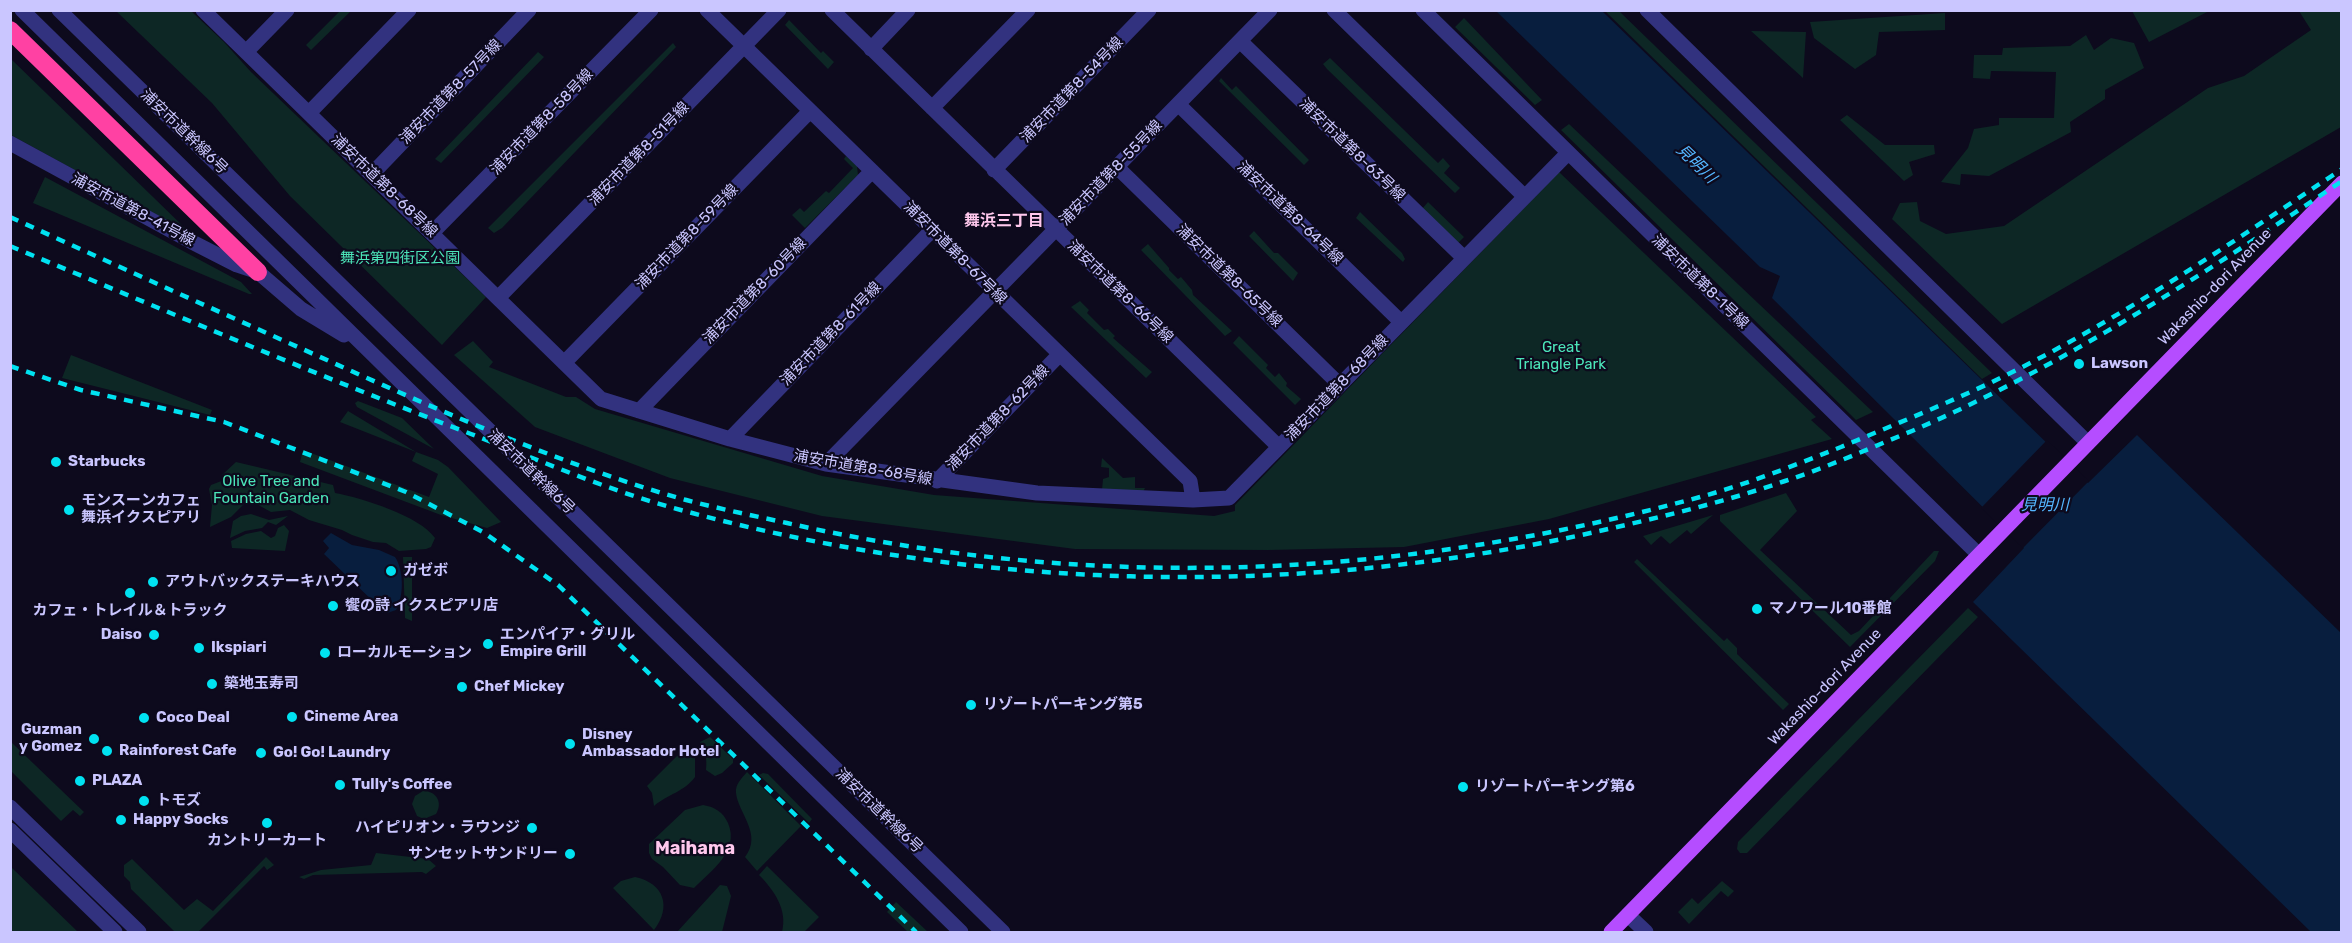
<!DOCTYPE html>
<meta charset="utf-8">
<style>
body{margin:0}
#map{position:relative;width:2352px;height:943px;overflow:hidden;background:#0d0a1d;font-family:Rubik,sans-serif}
canvas{display:block}
.frame{position:absolute;inset:0;border:12px solid #cac6ff;pointer-events:none}
</style>
<div id="map">
<canvas width="2352" height="943"></canvas>
<div class="frame"></div>
</div>
<script>
const ctx = document.querySelector('canvas').getContext('2d');
ctx.lineJoin = 'round';
function paint(path, color) { ctx.fillStyle = color; ctx.fill(path, 'evenodd'); }
function strokePath(path, color, width, dash) { ctx.strokeStyle = color; ctx.lineWidth = width; ctx.lineCap = dash ? 'butt' : 'round'; ctx.setLineDash(dash || []); ctx.stroke(path); }
function write(font, color, halo, rows, align = 'center') {
  ctx.font = font + ' Rubik,"Noto Sans JP",sans-serif'; ctx.lineWidth = 4.5; ctx.setLineDash([]); ctx.textBaseline = 'middle'; ctx.strokeStyle = halo; ctx.fillStyle = color; for (const [text, x, y, turn = 0] of rows) {
    ctx.save(); ctx.translate(x, y); ctx.rotate((+turn || 0) * Math.PI / 180); ctx.textAlign = isNaN(turn) ? turn : align; if (halo) ctx.strokeText(text, 0, 0); ctx.fillText(text, 0, 0); ctx.restore();
  }
}
paint(new Path2D(`
 M116,11H191L224,42L251,72L486,297L442,345L290,196L212,103Z
 M340,11H351L311,50L306,45Z
 M1605,11H1619L1992,373L1982,379Z
 M2132,11H2209L2149,42Z
 M2299,11H2341V127L2002,324L1892,219L1900,203L1917,202L1920,221L1946,234L2004,226L2208,88L2244,76L2311,30Z
 M1945,13V30L1879,32L1876,55L1855,69L1814,38L1810,22Z
 M1464,18L1542,100L1535,105L1455,27Z
 M789,20L821,53L823,51L834,62L828,69L785,25Z
 M1751,31L1806,32L1803,78Z
 M2086,35L2094,50L2111,38L2134,43L2144,68L2105,90V99L2070,122L2071,132L1989,176L1961,174L1960,185L1941,182L1968,148L1974,129L1999,125V118H2054L2056,72L1991,71L1990,79L1973,78L1974,55H2002L2003,48L2070,46Z
 M673,43L676,47L502,228L494,233L488,228Z
 M538,52L544,57L441,163L435,159Z
 M10,58L188,231V232L11,135Z
 M1330,58L1438,163L1443,158L1450,166L1444,173L1460,188L1455,193L1327,69L1323,64Z
 M1221,78L1232,90L1236,86L1309,160L1304,165L1219,81Z
 M1847,115L1885,145H1934L1935,154L1909,162L1913,175L1904,181L1840,120Z
 M1569,124L1873,412L1856,420L1561,130Z
 M846,156L857,166L858,175L805,228L792,215L800,208L804,212L826,191L829,193L853,168L844,159Z
 M1559,172L1816,417L1811,420L1832,439L1549,519L1404,547L1268,550L1075,549L822,516L670,478L535,427L454,355L473,341L493,362L489,367L566,397H576L595,409L822,476L934,495L1214,516L1235,511V505Z
 M45,177L241,282L252,294H249L33,203Z
 M1428,202L1464,237L1458,243L1422,209Z
 M1360,212L1402,253L1405,259L1403,262L1356,218Z
 M1254,231L1274,253H1278L1298,273L1293,281L1249,236Z
 M1148,244L1169,268V270L1178,279L1181,277L1192,290L1193,295L1232,331L1225,336L1141,250Z
 M1080,301L1089,310L1087,313L1104,330L1108,329L1115,336L1113,338L1152,372L1146,378L1071,307Z
 M1239,336L1268,365L1266,368L1275,377L1279,373L1287,383L1286,386L1301,399L1295,405L1233,343Z
 M71,355L212,410L210,415L62,378Z
 M358,401L402,418L434,449L357,407L355,403Z
 M348,411L416,452L438,460L448,467L501,522L487,528L441,515L300,462L303,450L429,497L438,474L412,461L416,452L340,422Z
 M1102,458L1123,478L1135,477V488H1145L1143,492L1102,490L1103,479L1109,477V468L1101,467Z
 M236,462L333,485L335,493C362,498 420,516 435,538L431,547L426,549L399,551L386,543L373,542L352,535L342,530L309,520L290,510L271,512L251,501H247L231,517L210,527L212,505L209,489L211,485L224,480L222,475Z
 M1786,493L1797,511L1760,550L1851,635L1859,631L1934,551H1939L1935,561L1850,647L1720,521V515Z
 M251,514L269,520L288,516L276,525L268,522L262,528L245,531L230,538L233,521L241,516Z
 M1713,515L1691,534L1687,530L1670,544L1661,536L1651,545L1643,536Z
 M284,525L289,531L285,551L232,548L231,541L246,534L261,531L271,538L275,536L278,528Z
 M403,557H412V621L405,618Z
 M1637,559L1724,641L1727,638L1737,648V654L1789,704L1783,710L1634,562Z
 M1968,608L1978,617L1747,853H1740L1737,849L1738,842Z
 M710,737L733,759V763L722,773L715,776L706,770C708,754 703,755 700,742Z
 M10,741L84,812L80,816L73,810L61,821L11,771Z
 M688,745L695,758V777C684,792 668,794 654,806L652,793L647,786Z
 M747,772L801,826L757,871L745,857C763,834 738,813 736,793C735,784 742,778 747,772Z
 M763,773L768,774L812,819L809,823L759,775Z
 M423,791C437,791 443,803 436,814L424,819L417,816L412,804L415,796Z
 M703,805C715,807 723,812 728,823C740,851 711,871 694,888L680,885L663,867L652,859L649,853V844L685,810Z
 M376,853L428,859L436,866L426,874L422,872L313,875L304,879L299,877L321,870L371,865Z
 M266,857L274,865L267,870L264,866L198,932H175L131,889L130,882L124,876V865L132,859L184,910L197,899L213,911Z
 M767,866L819,917L804,932H782C788,910 774,890 759,875Z
 M11,867L78,932H11Z
 M635,877C664,883 672,907 654,930L613,888L621,881Z
 M1722,881L1734,891L1728,897L1721,891L1689,924L1678,912L1692,898L1698,904Z
 M720,885L727,886L731,896L722,932H677Z
 M896,902L928,932H908L887,912Z`), '#0d2725');
paint(new Path2D(`
 M1496,11H1602L2088,483L2137,435L2341,633V932H2311L1973,602L2024,548L1772,298L1780,276L1760,267Z
 M331,533L352,545L379,550L395,557C404,570 404,597 396,610L387,613L376,612L379,607L324,554L329,548L323,541Z`), '#081e3e');
paint(new Path2D(`
 M2047,440L2089,481L2023,548L1981,508Z`), '#0d0a1d');
strokePath(new Path2D(`
 M22,10L961,932
 M59,10L1003,932
 M203,10L601,399L730,439L826,464L1037,493L1193,500L1229,498L1568,153
 M707,10L1190,481L1193,500
 M832,10L1279,447
 M1334,10L1524,196
 M1423,10L1978,554
 M1647,10L2088,443
 M1240,41L1464,258
 M871,49L908,10
 M246,52L287,10
 M1179,105L1401,322
 M932,108L1028,10
 M309,113L409,10
 M10,143L192,242L237,265L258,272L301,309L344,335
 M1118,168L1340,385
 M994,170L1149,10
 M372,174L529,10
 M432,233L651,10
 M498,298L779,10
 M564,363L810,111
 M639,411L872,171
 M730,439L932,230
 M826,464L1270,10
 M937,481L1059,355
 M10,807L139,932
 M10,830L115,932
 M1628,915L1646,932`), '#32327f', 15);
strokePath(new Path2D(`
 M1611,932L2342,183`), '#b54dff', 15);
strokePath(new Path2D(`
 M10,30L258,272`), '#ff41a3', 18);
strokePath(new Path2D(`
 M10,217C113,264 215,310 318,356C431,407 546,458 665,494C705,506 746,514 787,523C1093,592 1397,580 1700,497C1748,484 1795,465 1841,447C1891,426 1941,406 1990,383C2114,324 2228,245 2342,169
 M10,246C164,310 316,375 471,434C537,459 602,488 670,507C979,593 1305,600 1617,527C1674,514 1730,500 1785,481C1828,467 1870,448 1912,431C2065,365 2204,274 2342,181
 M10,366L81,390L224,422L406,492L483,532L558,585L916,932`), '#00e2f1', 4.5, [9, 8]);
for (const [x, y, r, color] of [
 [2079,364,6,"#00e2f1"],
 [56,462,6,"#00e2f1"],
 [69,510,6,"#00e2f1"],
 [391,571,6,"#00e2f1"],
 [153,582,6,"#00e2f1"],
 [130,593,6,"#00e2f1"],
 [333,606,6,"#00e2f1"],
 [1757,609,6,"#00e2f1"],
 [154,635,6,"#00e2f1"],
 [488,644,6,"#00e2f1"],
 [199,648,6,"#00e2f1"],
 [325,653,6,"#00e2f1"],
 [212,684,6,"#00e2f1"],
 [462,687,6,"#00e2f1"],
 [971,705,6,"#00e2f1"],
 [292,717,6,"#00e2f1"],
 [144,718,6,"#00e2f1"],
 [94,739,6,"#00e2f1"],
 [570,744,6,"#00e2f1"],
 [107,751,6,"#00e2f1"],
 [261,753,6,"#00e2f1"],
 [80,781,6,"#00e2f1"],
 [340,785,6,"#00e2f1"],
 [1463,787,6,"#00e2f1"],
 [144,801,6,"#00e2f1"],
 [121,820,6,"#00e2f1"],
 [267,823,6,"#00e2f1"],
 [532,828,6,"#00e2f1"],
 [570,854,6,"#00e2f1"]
]) { const dot = new Path2D(); dot.arc(x, y, r, 0, 2 * Math.PI); ctx.fillStyle = color; ctx.fill(dot); strokePath(dot, '#0d0a1d', 2); }
write('15px', '#cac6ff', '#0d0a1d', [
 ["浦安市道第8-54号線",1072,90,-46],
 ["浦安市道第8-57号線",451,92,-46],
 ["浦安市道第8-58号線",542,122,-46],
 ["浦安市道幹線6号",184,132,44],
 ["浦安市道第8-63号線",1352,150,44],
 ["浦安市道第8-51号線",639,154,-46],
 ["浦安市道第8-55号線",1111,173,-46],
 ["浦安市道第8-68号線",384,186,44],
 ["浦安市道第8-41号線",133,210,28],
 ["浦安市道第8-64号線",1290,213,44],
 ["浦安市道第8-59号線",687,237,-46],
 ["浦安市道第8-67号線",955,253,45],
 ["浦安市道第8-65号線",1229,276,44],
 ["浦安市道第8-1号線",1700,282,44],
 ["Wakashio-dori Avenue",2215,287,-46],
 ["浦安市道第8-60号線",755,291,-46],
 ["浦安市道第8-66号線",1120,292,44],
 ["浦安市道第8-61号線",831,334,-46],
 ["浦安市道第8-68号線",1337,388,-46],
 ["浦安市道第8-62号線",998,418,-46],
 ["浦安市道第8-68号線",863,468,10],
 ["浦安市道幹線6号",531,472,44],
 ["Wakashio-dori Avenue",1825,687,-46],
 ["浦安市道幹線6号",879,811,44]
]);
write('15px', '#4ce5b9', '#0d0a1d', [
 ["舞浜第四街区公園",400,259],
 ["Great",1561,348],
 ["Triangle Park",1561,365],
 ["Olive Tree and",271,482],
 ["Fountain Garden",271,499]
]);
write('bold 15px', '#cac6ff', '#0d0a1d', [
 ["Lawson",2091,364],
 ["Starbucks",68,462],
 ["モンスーンカフェ",81,501],
 ["舞浜イクスピアリ",81,518],
 ["ガゼボ",403,571],
 ["アウトバックステーキハウス",165,582],
 ["饗の詩 イクスピアリ店",345,606],
 ["マノワール10番館",1769,609],
 ["カフェ・トレイル＆トラック",130,611,"center"],
 ["Daiso",142,635,"right"],
 ["エンパイア・グリル",500,635],
 ["Empire Grill",500,652],
 ["Ikspiari",211,648],
 ["ローカルモーション",337,653],
 ["築地玉寿司",224,684],
 ["Chef Mickey",474,687],
 ["リゾートパーキング第5",983,705],
 ["Cineme Area",304,717],
 ["Coco Deal",156,718],
 ["Guzman",82,730,"right"],
 ["y Gomez",82,747,"right"],
 ["Disney",582,735],
 ["Ambassador Hotel",582,752],
 ["Rainforest Cafe",119,751],
 ["Go! Go! Laundry",273,753],
 ["PLAZA",92,781],
 ["Tully's Coffee",352,785],
 ["リゾートパーキング第6",1475,787],
 ["トモズ",156,801],
 ["Happy Socks",133,820],
 ["ハイピリオン・ラウンジ",520,828,"right"],
 ["カントリーカート",267,841,"center"],
 ["サンセットサンドリー",558,854,"right"]
], 'left');
write('italic 16px', '#54b6ff', '#0d0a1d', [
 ["見明川",1696,164,44],
 ["見明川",2045,505]
]);
write('bold 16px', '#ffc8ed', '#0d0a1d', [
 ["舞浜三丁目",1004,221]
]);
write('bold 18px', '#ffc8ed', '#0d0a1d', [
 ["Maihama",695,849]
]);
</script>
